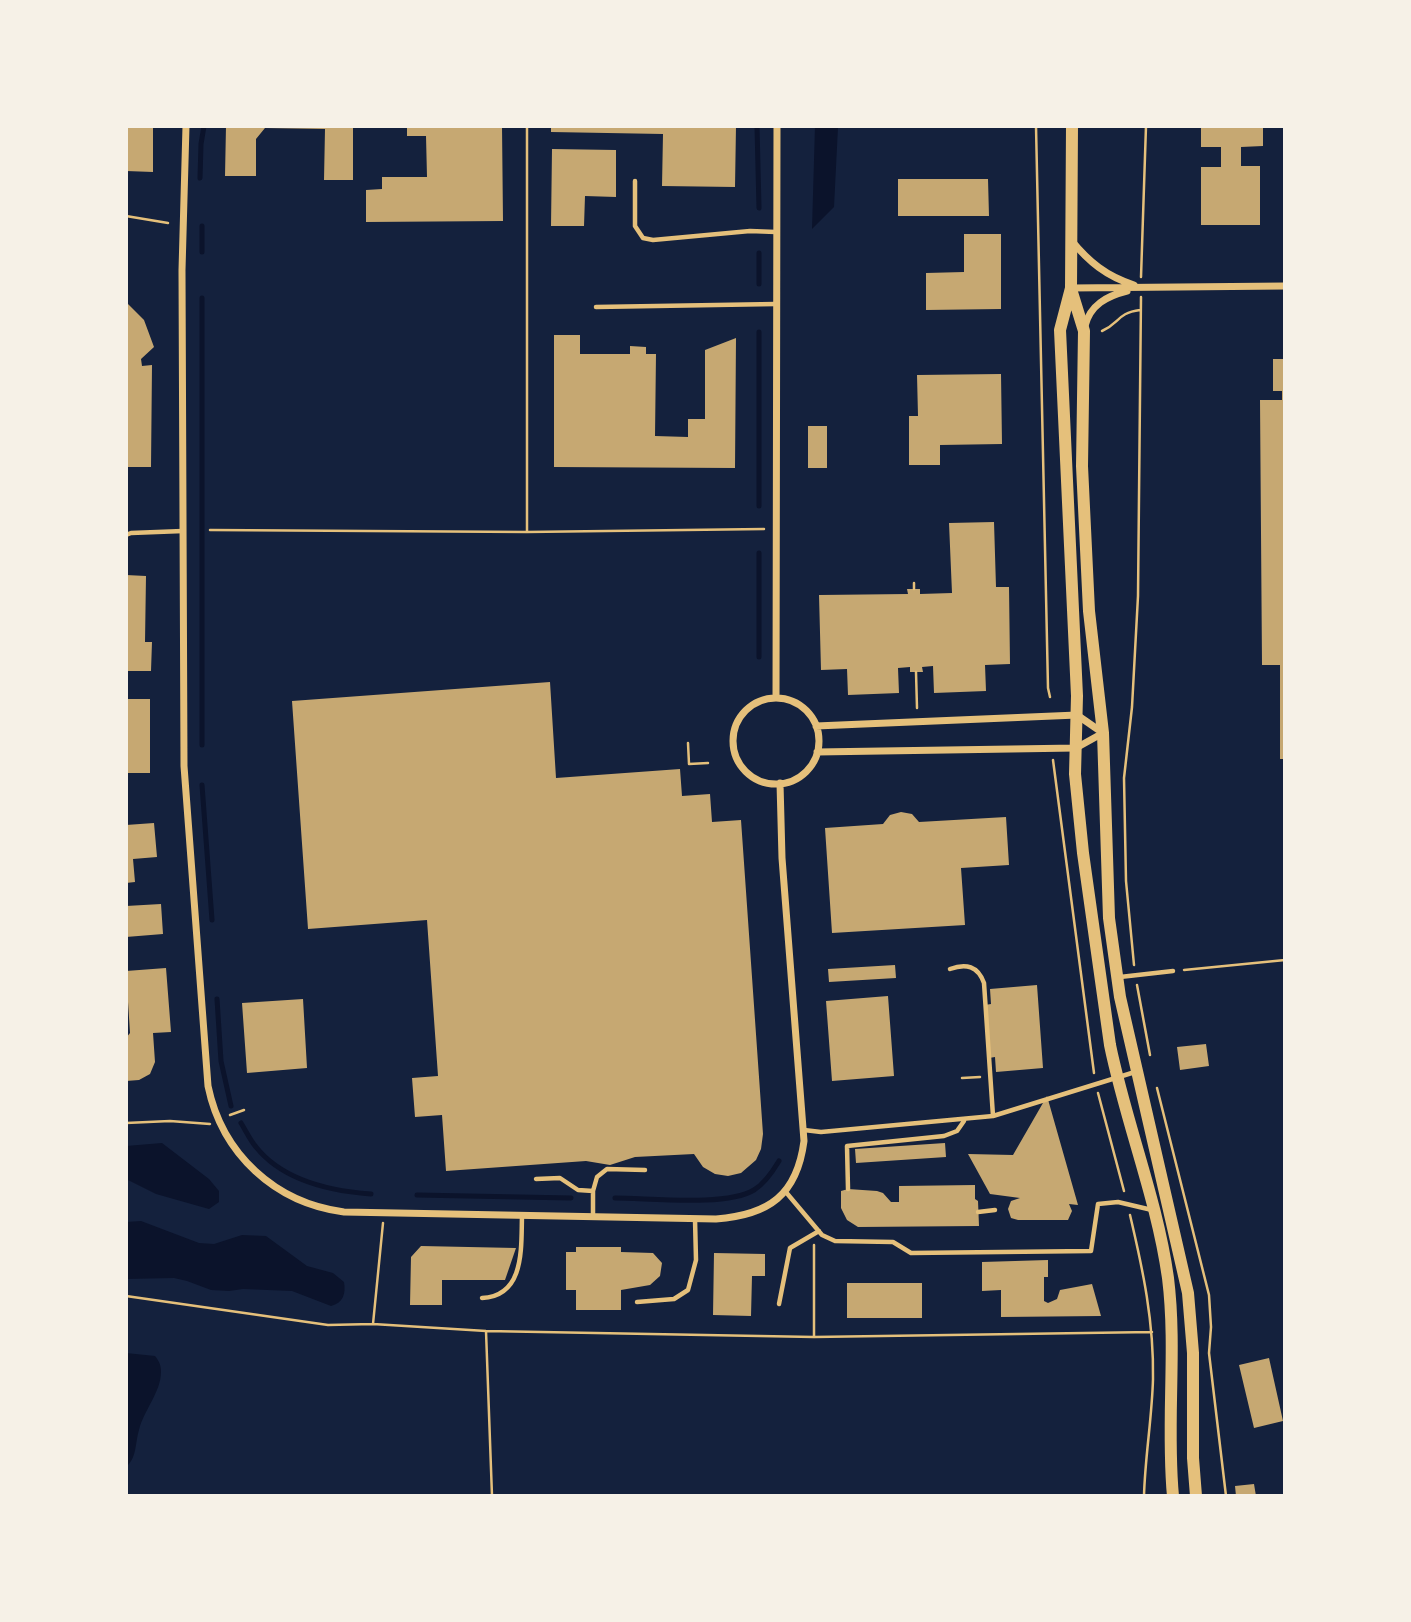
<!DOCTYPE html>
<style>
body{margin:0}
#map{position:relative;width:1411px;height:1622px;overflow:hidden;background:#14213d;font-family:"Varela Round",sans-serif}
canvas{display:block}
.frame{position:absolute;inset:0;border:128px solid #f6f1e7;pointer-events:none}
</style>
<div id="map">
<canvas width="1411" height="1622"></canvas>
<div class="frame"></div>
</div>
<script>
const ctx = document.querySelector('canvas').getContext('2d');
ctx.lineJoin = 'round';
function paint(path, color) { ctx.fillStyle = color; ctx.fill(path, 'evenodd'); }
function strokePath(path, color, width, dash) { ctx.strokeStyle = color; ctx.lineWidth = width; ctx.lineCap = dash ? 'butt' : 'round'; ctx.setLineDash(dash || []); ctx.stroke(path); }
paint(new Path2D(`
 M815,126L838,127L834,207L812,229Z
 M162,1143L209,1179L219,1191V1202L209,1209L156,1194L126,1179V1146Z
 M141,1221L199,1243L214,1244L242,1235L266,1236L307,1266L333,1273L344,1282C346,1294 343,1303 331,1306L292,1291L243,1289L229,1291L211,1290L187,1281L174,1278L126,1279V1222Z
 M126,1353L155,1356C159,1361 161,1365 161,1372C161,1392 144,1410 139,1430C135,1443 137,1458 126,1467Z`), '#0b132b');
strokePath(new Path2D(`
 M757,126L759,208
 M200,178L201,144L204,126
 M202,252V226
 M759,253V284
 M759,506V332
 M759,553V657
 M202,745V298
 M202,785L212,920
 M217,999L221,1061L231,1106
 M241,1123C246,1131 250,1140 256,1147C283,1181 330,1191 371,1194
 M417,1195L571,1198
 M615,1198C649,1198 726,1207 754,1190C764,1184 773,1171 779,1161`), '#0b132b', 5);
paint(new Path2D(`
 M126,126H153V172L126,171Z
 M226,126H353V180H324L325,129L265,128L256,139V176H225Z
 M407,126H502L503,221L366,222V190L382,189V177H427L426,136H407Z
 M551,126H736L735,187L662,186L663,134L551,132Z
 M1201,126H1263V146L1241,147V166H1260V225H1201V167H1221V147H1201Z
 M552,149L616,150V197L585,196L584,226H551Z
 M898,179H988L989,216H898Z
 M964,234H1001V309L926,310V273L964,272Z
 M126,302L144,320L154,347L141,359L142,366L152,365L151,467H126Z
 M554,335H580V354H630V346L646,347V354H656L655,436L688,437V419H705V350L736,338L735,468L554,467Z
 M1273,359H1285V759H1280V665H1262L1260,400H1282V391H1273Z
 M1001,374L1002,444L940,445V465H909V416H918L917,375Z
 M808,426H827V468H808Z
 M994,522L996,587H1009L1010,664L985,665L986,691L934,693L933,666L922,667L923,672H910V667L898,668L899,693L848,695L847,669L821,670L819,595L908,594L907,589H920V594L952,593L949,523Z
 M126,575L146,576L145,642H152L151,671H126Z
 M550,682L556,778L680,769L682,796L710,794L712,822L741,820L763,1134L761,1149L756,1160L741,1173L728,1176L715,1174L703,1167L694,1154L635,1157L610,1165L586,1161L446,1171L442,1115L415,1117L412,1078L438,1076L427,920L308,929L292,701Z
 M126,699H150V773H126Z
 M901,812L912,814L919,822L1006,817L1009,865L961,868L965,925L832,933L825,828L883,824L890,815Z
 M154,823L157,857L133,859L135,882L126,883V825Z
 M161,904L163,934L126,937V906Z
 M895,965L896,978L829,982L828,969Z
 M166,968L171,1032L153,1033L155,1062L150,1074L139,1080L126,1081V1038L130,1033L126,971Z
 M1037,985L1043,1068L996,1072L995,1057L989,1058L985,1005L991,1004L990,989Z
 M888,996L894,1076L832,1081L826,1001Z
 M303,999L307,1068L247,1073L242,1003Z
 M1206,1044L1209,1066L1180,1070L1177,1047Z
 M1047,1096L1078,1205L1069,1204L1072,1211L1068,1220H1018L1011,1218L1008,1209L1011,1201L1020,1198L990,1194L968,1154L1013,1155Z
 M945,1143L946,1157L856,1163L855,1149Z
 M975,1185V1199L978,1201L979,1226L858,1227L847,1220L841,1208V1191L848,1189L877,1191L883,1193L891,1202H899V1186Z
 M421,1246L516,1248L505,1280H442V1305H410L411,1257Z
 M576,1247H621V1252L653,1253L662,1263L660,1276L650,1285L621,1290V1310H576V1290H566V1252H576Z
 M714,1253L765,1254V1276H752L751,1316L713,1315Z
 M1048,1260V1277H1044V1301L1048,1303L1057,1299L1060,1290L1092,1284L1101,1316L1001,1317V1290L982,1291V1262Z
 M847,1283H922V1318H847Z
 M1269,1358L1283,1421L1254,1428L1239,1365Z
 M1254,1484L1256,1496H1236L1235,1486Z`), '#c6a872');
strokePath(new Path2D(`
 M1036,126L1048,688L1050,697
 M126,216L168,223
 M1141,277L1146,126
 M1102,331C1120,323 1117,313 1140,310
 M210,530L527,532L764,529
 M527,532V126
 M914,583V589
 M916,672L917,708
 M688,743L689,764L708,763
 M1053,760L1094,1073
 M1134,965L1126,881L1124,778L1132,707L1138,596L1141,297
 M1184,970L1285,960
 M1137,985L1150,1055
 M962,1078L980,1077
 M1157,1088L1209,1295L1211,1327L1209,1353L1226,1496
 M1098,1093L1124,1191
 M230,1115L244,1110
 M126,1123L170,1121L210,1124
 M1130,1215C1143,1270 1154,1322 1153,1379C1152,1418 1145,1457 1144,1496
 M814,1245V1337
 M126,1296L328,1325L373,1324L486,1331L814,1337L1152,1332
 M373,1324L383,1223
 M486,1331L492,1496`), '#e5c07b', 2.5);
strokePath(new Path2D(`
 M635,181V226L643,238L653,240L750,231L776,232
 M596,307L776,304
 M126,535L131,533L183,531
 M950,969C966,963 978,966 984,983L993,1116
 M1120,977L1173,971
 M804,1130L821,1132L993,1116L1135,1072
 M536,1179L560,1178L578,1190L593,1191V1216
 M848,1189L847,1146L944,1136L957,1131L964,1121
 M593,1191L597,1177L607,1169L645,1170
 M785,1191L822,1235L835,1241L893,1242L911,1253L1091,1251L1098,1204L1118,1202L1152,1210
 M978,1212L995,1210
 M482,1298C525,1296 521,1248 522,1216
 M637,1302L674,1299L688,1290L696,1260L695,1219
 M779,1304L790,1248L819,1231`), '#e5c07b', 4.5);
strokePath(new Path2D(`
 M186,126L182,270L184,766L208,1086C222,1154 275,1203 344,1212L716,1219C769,1215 797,1195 804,1141L782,858L780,783
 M1071,240C1089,262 1106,276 1134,285
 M1071,288L1285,286
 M1085,326C1090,305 1107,296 1127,291
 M776,698L777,126
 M733 741a43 43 0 1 1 86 0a43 43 0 1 1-86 0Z
 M816,726L1077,715L1103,733L1076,748L817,752`), '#e5c07b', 7);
strokePath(new Path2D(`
 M1072,126L1071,288L1060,330L1077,696L1075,774L1083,853L1110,1045C1126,1123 1157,1199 1168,1278C1177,1350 1166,1424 1173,1496
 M1071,289L1084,331L1082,466L1089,611L1103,733L1109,918L1120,997L1188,1293L1193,1353V1458L1196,1496`), '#e5c07b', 12);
</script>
